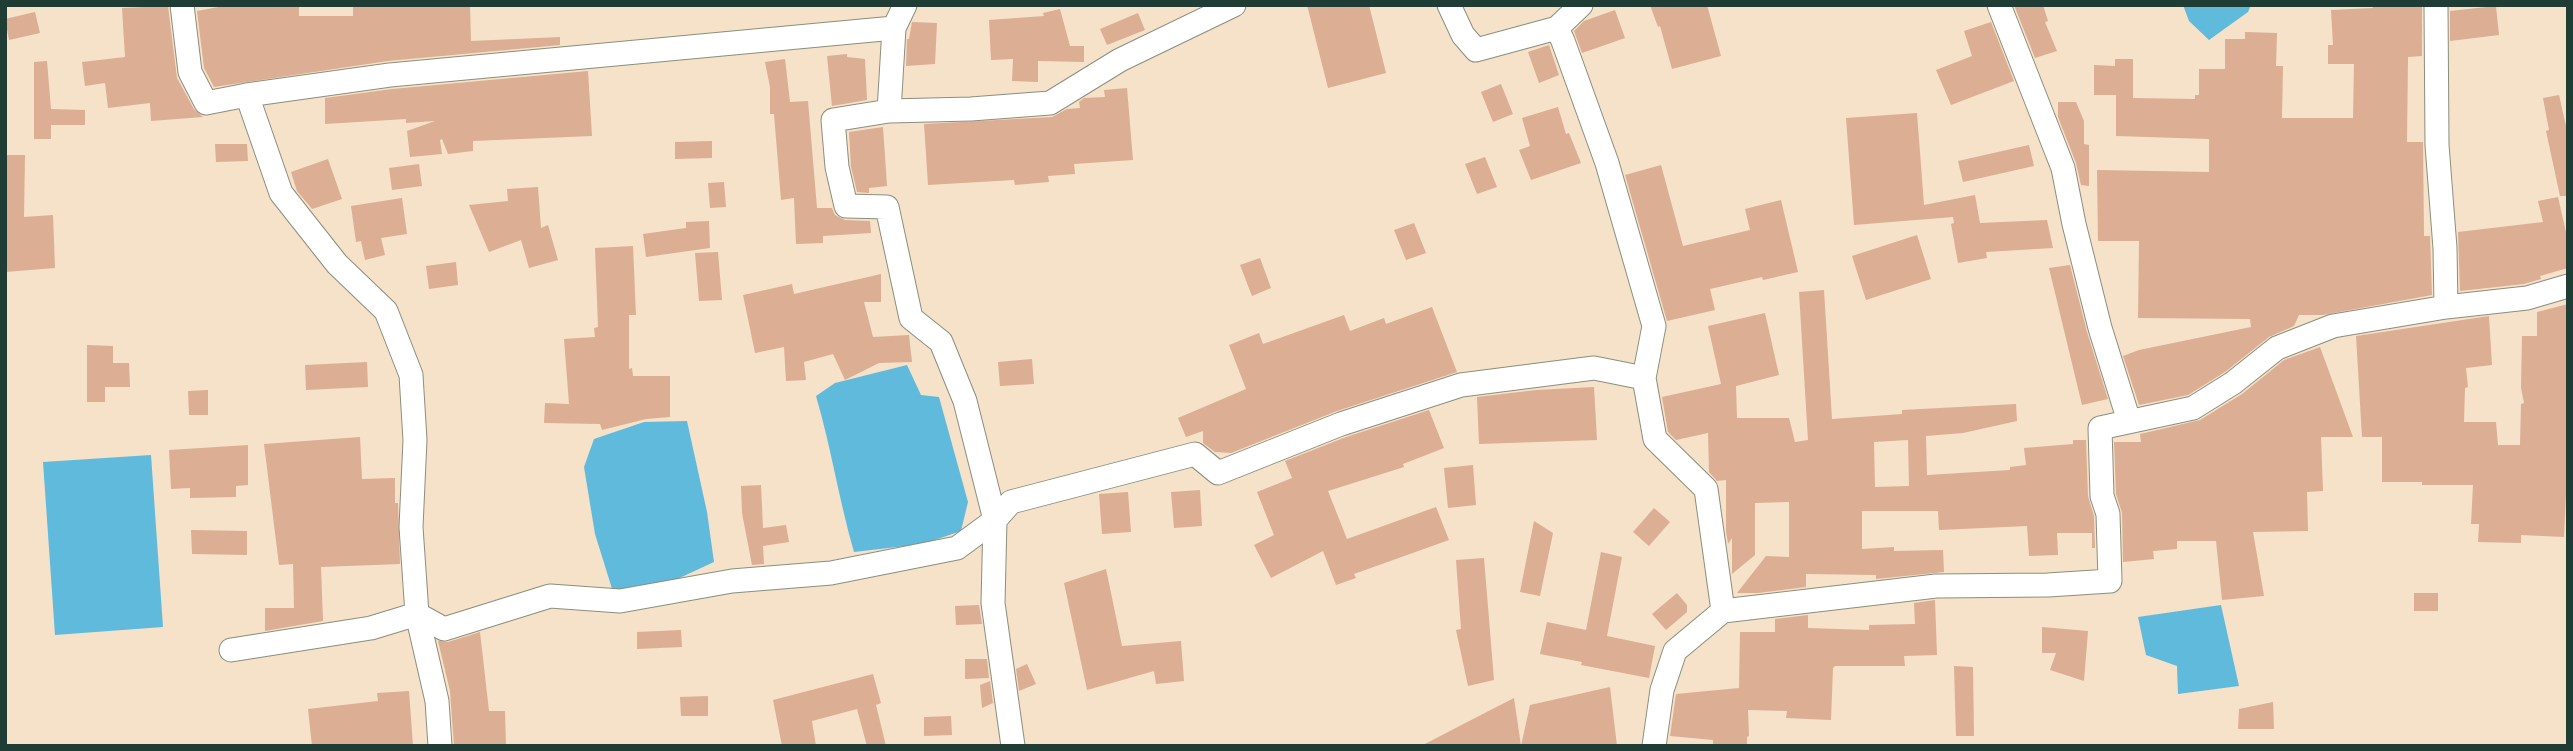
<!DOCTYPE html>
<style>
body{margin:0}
#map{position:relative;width:2573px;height:751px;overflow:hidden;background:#f6e1c9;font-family:Mali,sans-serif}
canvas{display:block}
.frame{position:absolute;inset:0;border:7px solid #1f3d34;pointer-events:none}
</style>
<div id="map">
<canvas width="2573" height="751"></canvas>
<div class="frame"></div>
</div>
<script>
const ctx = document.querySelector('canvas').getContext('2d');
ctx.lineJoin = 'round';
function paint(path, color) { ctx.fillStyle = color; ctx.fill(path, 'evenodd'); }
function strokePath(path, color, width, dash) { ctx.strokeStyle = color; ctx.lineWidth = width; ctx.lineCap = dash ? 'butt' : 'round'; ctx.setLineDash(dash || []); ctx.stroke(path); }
paint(new Path2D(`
 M2183,5H2251L2248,12L2209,40L2189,21Z
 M907,365L921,395L939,397L968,502L961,531L923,544L854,552C839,500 831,447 816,396L835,383Z
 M687,421L707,512L714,562L673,581L614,595L595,534L584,467L594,439L644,422Z
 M151,455L163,627L55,635L43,462Z
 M2221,605L2239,686L2178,694L2177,666L2146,655L2138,617Z`), '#5fbadc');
paint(new Path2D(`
 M229,5H299V16H353V7L470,5L471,41L560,37V45L388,61L214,87L204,68L197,11Z
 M1307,5H1369L1386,73L1328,88Z
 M1650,5H1707L1721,56L1672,69L1660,26L1658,27Z
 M2014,5H2043L2048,21L2045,22L2057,51L2035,58Z
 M2372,5H2422V56L2408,57L2407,142H2423L2424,236H2430L2432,295L2323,315H2299L2294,326L2269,337L2225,372L2188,395L2139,405L2123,356L2139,350L2251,327L2250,319L2138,318L2139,241H2098L2097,170L2209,172V139L2116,136V95H2094V65L2115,66V59H2133V98L2195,99V95H2199V69H2225V39H2245V32L2277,33L2276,66H2283L2282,118H2353L2354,64H2328V45H2333L2331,10L2373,8Z
 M168,6L177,78L194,109L203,117L151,121L150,103L108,108L105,83L85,86L82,62L125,57L122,8Z
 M2496,6L2499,35L2450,41V11Z
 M1060,9L1070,46H1084V62L1038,61V82L1012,81L1013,59L991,60L989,20L1044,16L1043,13Z
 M1615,10L1625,38L1582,53L1574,31L1584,21Z
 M35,12L40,33L9,40L5,19Z
 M1138,13L1145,30L1107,45L1100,29Z
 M912,22L937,23L935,64L906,66L907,39H909Z
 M1991,22L2014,81L1951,105L1936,70L1972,56L1964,31Z
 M1549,45L1559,75L1539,83L1528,52Z
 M847,54V57L865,59L867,100L832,106L827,56Z
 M785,59L790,102L808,101L817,208H832L835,215L845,220L870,221L871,233L823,236V243L796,244L794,198L781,200L774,114H770V87L765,62Z
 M47,61L51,109L85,110V125H51V139H34V62Z
 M588,71L592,136L473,141V151L448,154L442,139L440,140L442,154L410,157L407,131L435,121L406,123V119L325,124V98L392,89Z
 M1501,84L1513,114L1493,122L1481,92Z
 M1127,88L1133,160L1074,164L1075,174L1048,176L1049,182L1015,185L1014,180L928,185L924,124L1052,117L1067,109L1080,108L1079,102L1084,98L1105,97L1104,90Z
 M2559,95L2568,135V196H2560L2546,131L2549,130L2543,98Z
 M2058,102H2076L2084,121V144L2089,145V186L2081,185L2076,163L2058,117Z
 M1558,107L1566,134L1569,133L1581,163L1531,180L1519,150L1530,146L1522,118Z
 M1917,113L1924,205L1975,195L1980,223L2047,220L2053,248L1986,252L1987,258L1958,263L1951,224L1954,223L1953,217L1854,225L1846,118Z
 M883,127L887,186L869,188V193L857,192L851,167L849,132Z
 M712,141V158L675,159V142Z
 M215,144H247L248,161L216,162Z
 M2029,145L2034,166L1963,182L1958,161Z
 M5,155H25L24,217L53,215L55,268L5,272Z
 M1485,157L1497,187L1477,194L1465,164Z
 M328,159L342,199L312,209L297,191L291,172Z
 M419,164L422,186L392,190L389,168Z
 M1661,165L1683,246L1750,230L1745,209L1781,200L1798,272L1763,280L1762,277L1710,289L1715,310L1667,321L1625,175Z
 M724,182L726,207L710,208L708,183Z
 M538,187L541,228L548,225L558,260L529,268L521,240L489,252L469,205L508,201L507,189Z
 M2558,197L2568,241V268L2540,276L2541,279L2524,284L2460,291L2458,232L2543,222L2538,201Z
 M402,198L407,234L381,238L385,255L365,260L361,241L356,242L351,206Z
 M709,221L710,248L646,257L643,234L686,228V222Z
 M1414,223L1426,253L1406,260L1394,230Z
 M1917,235L1931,279L1866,300L1852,256Z
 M633,246L636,315H629V369L632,368L633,376H670V417L646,419L602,430L600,424L544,423L545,403L569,404L564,339L595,337L594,328L598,327L595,248Z
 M718,252L722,300L699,301L695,253Z
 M1260,258L1271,288L1252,296L1240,265Z
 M456,262L458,285L429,289L426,266Z
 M2070,265L2087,332L2108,399L2082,405L2049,268Z
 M881,274V302H864L873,337L909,335L912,362L879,363L845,380L833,354L804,362L806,380L786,381L784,347L755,353L743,295L792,284L794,294Z
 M1824,290L1832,419L1902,414V410L2016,404L2017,421L1963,433L1926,436L1927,475L2010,470V467L2026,465L2024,448L2073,444V440H2086L2088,496L2094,516L2095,548H2092V533H2057L2058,555L2029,556L2027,526L1939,530L1938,511H1862V549L1894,547V551L1943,550L1944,572L1876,579V575L1806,574V587L1758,593H1737L1766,556L1789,557V502L1755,503V555L1732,574V538L1728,544L1726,531V480L1717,481L1709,472L1708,433L1676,440L1668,432L1662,397L1721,384L1708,326L1765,313L1779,375L1736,386L1737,418H1789L1795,442L1808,440L1799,292ZM1908,440L1909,486L1875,487L1874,442Z
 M2568,304V452L2564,537L2521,535V543L2478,542L2479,524H2471L2473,485H2422V482H2382V437H2362L2356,336L2489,316L2492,365L2466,368L2468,387L2465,388L2464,422H2496L2498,445H2520L2521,404L2524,403L2521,388L2522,336H2537V312Z
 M1432,307L1457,372L1337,411L1231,453L1215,452L1203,443V431L1186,437L1178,418L1246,389L1229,345L1259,333L1263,344L1344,315L1350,331L1384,318L1386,324Z
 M87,345L113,346V363H129L130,387H105V402H87Z
 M2320,347L2353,437H2321L2323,491L2307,492L2308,531L2253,532L2264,596L2222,600L2216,541H2177V549L2153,551L2154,559L2123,562L2122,513L2116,494L2114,442H2141L2140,434L2200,420L2242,394L2284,360Z
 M1032,359L1034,384L1000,386L998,362Z
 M367,362L368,387L306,390L305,365Z
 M1594,387L1597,440L1479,444L1477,397L1536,390Z
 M208,390V415H189L188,391Z
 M1429,410L1444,448L1403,464L1404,467L1328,491L1347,539L1436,507L1449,540L1354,574L1356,578L1336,585L1323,551L1271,578L1254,545L1274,535L1257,492L1292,478L1285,461L1346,437Z
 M360,437L362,479L395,478V503H398L400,564L321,567L323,621L265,631V608H294L293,564L279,565L264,444Z
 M248,445V485L236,486V497L190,498V488L171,489L169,450Z
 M1473,465L1476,505L1448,508L1444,468Z
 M761,485L763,528L786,525L789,542L763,546L764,564L752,565L742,513L741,486Z
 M1200,490L1202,526L1174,528L1171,492Z
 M1128,492L1131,532L1102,534L1099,494Z
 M1654,508L1670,522L1649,546L1633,532Z
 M1534,521L1553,533L1540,596L1520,592Z
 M191,530L247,531V555L192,554Z
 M1601,552L1622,557L1607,636L1655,646L1649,678L1581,665L1582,662L1540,654L1547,622L1586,630Z
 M1484,558L1494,680L1468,686L1456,630L1461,629L1456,560Z
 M1106,569L1122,646L1181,641L1184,681L1156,684L1154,671L1087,690L1064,583Z
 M1677,593L1687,605V612L1666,630L1652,614Z
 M2414,593H2438V611H2414Z
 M1935,600L1937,655L1904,656L1905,666H1835L1833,668L1831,720L1786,718L1787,711L1748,710L1749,736L1747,737V746H1713V740L1670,736L1676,694L1739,688L1740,632H1775V619L1808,615V628L1869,630V625L1915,624L1914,603Z
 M979,605L982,624L956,625L955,606Z
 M2042,627L2088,631L2084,681L2050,670L2056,653H2042Z
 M681,630L682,647L637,649V632Z
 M480,632L489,711H505L506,746H454L450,691L438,641L448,642Z
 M965,659H987L989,678L965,679Z
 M1027,664L1036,684L1019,691L1016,669Z
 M1954,666L1973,667L1974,736H1956Z
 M873,674L881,703L876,705L886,746H867L857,709L812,721L816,746H782L773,700Z
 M990,681L993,703L982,708L980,685Z
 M1610,687L1617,746H1521L1530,705Z
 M409,691L413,746H312L308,709L378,701L377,693Z
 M708,696V716H681L680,697Z
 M1514,698L1521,746H1421L1475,718Z
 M2273,702L2274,729H2238L2239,709Z
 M951,716L952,735L924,736V717Z`), '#dcae93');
const minor = new Path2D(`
 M182,5L190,72L206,103L247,95L281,193L337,264L386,311L411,375L415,440L411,527L417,614L437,701L440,746
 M1449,5L1463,35L1476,50L1557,28L1563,41L1607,163L1654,326L1644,378L1655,439L1706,489L1723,611
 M1999,5L2063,168L2074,224L2100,328L2129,421
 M2436,5L2437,145L2445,248L2446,307
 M894,28L889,111L971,109L1050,103L1120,60L1234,5
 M1557,28L1581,5
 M247,95L390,75L894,28L905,5
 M889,111L833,120L837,167L846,206L887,207L911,318L941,342L965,401L995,520L993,603L1013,746
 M231,650L371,628L417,614L444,629L550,596L620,601L732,581L831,573L957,548L995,520L1011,502L1195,454L1218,473L1341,424L1461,385L1594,368L1644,378
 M1654,746L1662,690L1675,651L1723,611L1936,586L2048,585L2110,581L2108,514L2102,496L2100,428L2193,408L2233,383L2277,348L2333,326L2446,307L2527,298L2568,286`);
strokePath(minor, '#8a8f7e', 25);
strokePath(minor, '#fff', 23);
</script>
